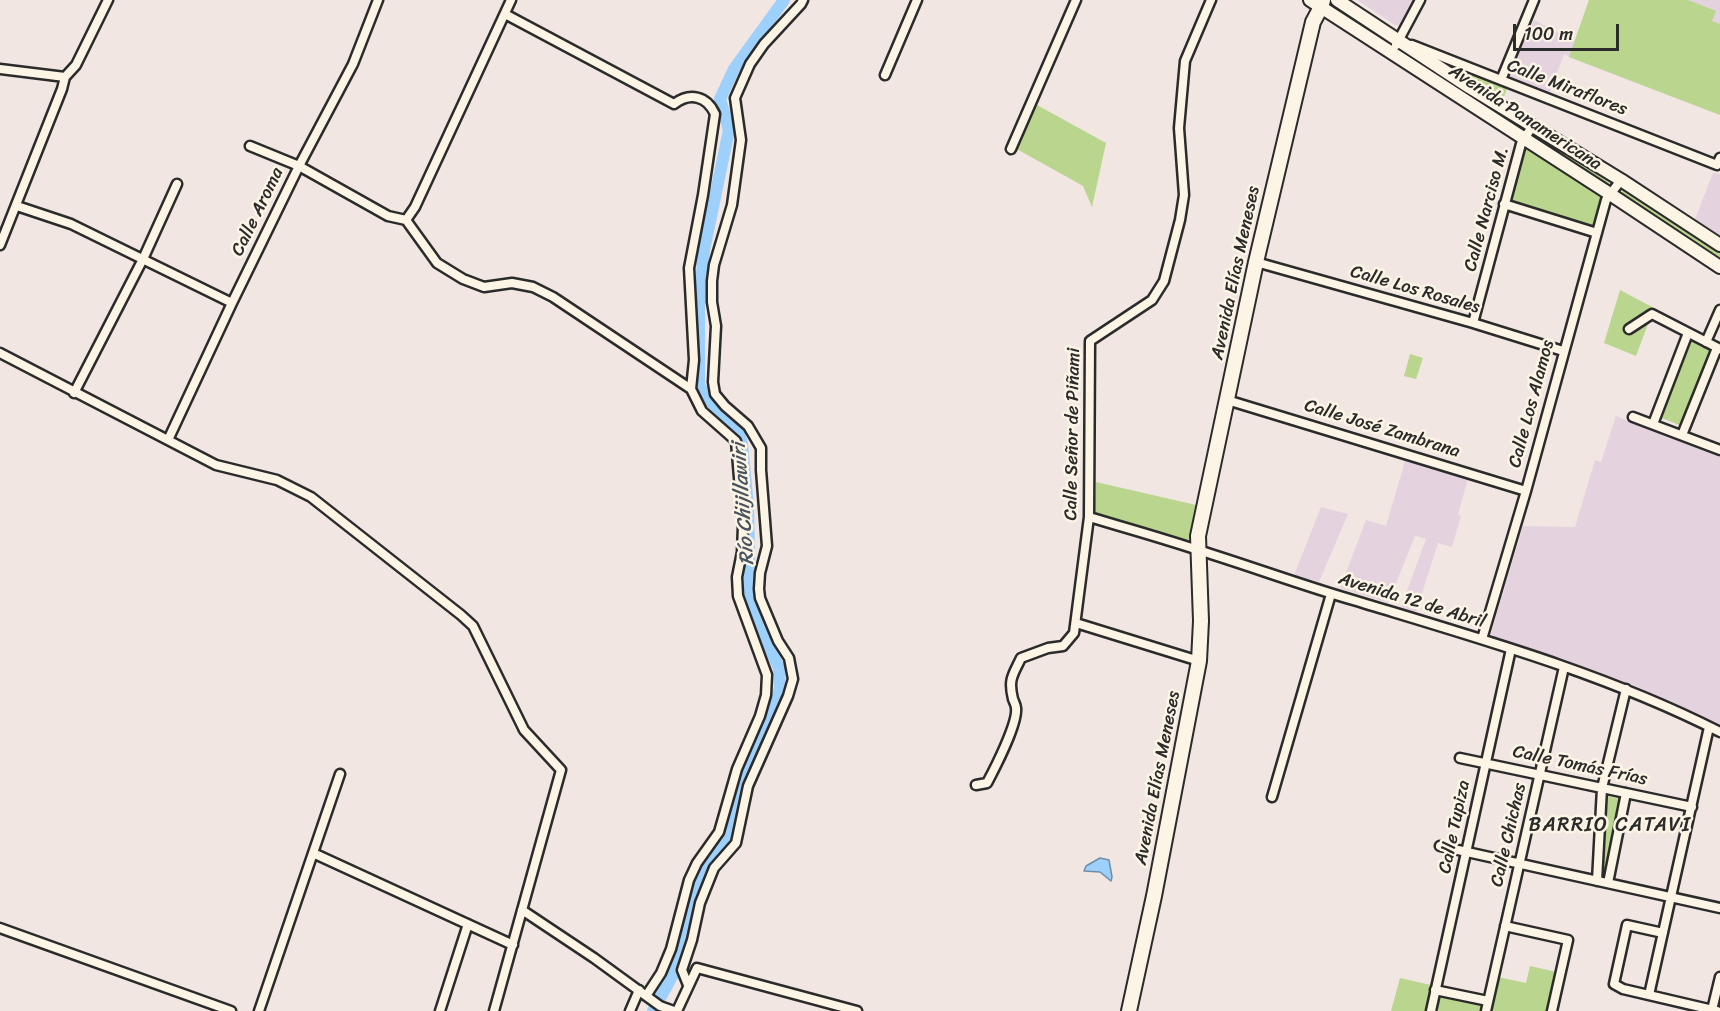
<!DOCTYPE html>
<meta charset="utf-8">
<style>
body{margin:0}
#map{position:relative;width:1720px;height:1011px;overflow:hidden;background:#f1e6e2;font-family:Sriracha,sans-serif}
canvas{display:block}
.scale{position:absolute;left:1513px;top:24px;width:106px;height:27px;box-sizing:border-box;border:3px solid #2b2b2b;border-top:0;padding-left:8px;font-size:18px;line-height:21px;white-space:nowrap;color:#2b2b2b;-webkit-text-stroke:4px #fcf5e5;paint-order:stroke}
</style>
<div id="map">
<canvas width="1720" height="1011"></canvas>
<div class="scale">100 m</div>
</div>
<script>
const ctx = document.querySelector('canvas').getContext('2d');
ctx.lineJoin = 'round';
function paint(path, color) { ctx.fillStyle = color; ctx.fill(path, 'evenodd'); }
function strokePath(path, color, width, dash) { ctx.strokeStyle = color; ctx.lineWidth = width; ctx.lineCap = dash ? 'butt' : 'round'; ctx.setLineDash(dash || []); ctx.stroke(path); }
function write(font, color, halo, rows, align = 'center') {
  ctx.font = font + ' Sriracha,sans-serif'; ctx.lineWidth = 5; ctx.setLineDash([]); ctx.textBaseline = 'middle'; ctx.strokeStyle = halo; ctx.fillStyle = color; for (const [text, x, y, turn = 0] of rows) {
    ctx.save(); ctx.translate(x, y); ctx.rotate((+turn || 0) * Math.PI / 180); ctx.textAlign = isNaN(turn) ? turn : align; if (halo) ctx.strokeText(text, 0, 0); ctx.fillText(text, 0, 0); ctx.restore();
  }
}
paint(new Path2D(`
 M1357,0H1413L1399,25H1395Z
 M1589,0H1720V115L1569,57L1564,54L1549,95L1507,78L1534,20L1575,41Z
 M1713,173L1720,174V237L1695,219Z
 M1616,416L1720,457V726L1636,686L1494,637L1491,633L1523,526L1575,527L1595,460L1601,462Z
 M1405,461L1468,479L1458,514L1461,516L1452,547L1438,543L1416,612L1401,607L1426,539L1417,536H1415L1388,603L1340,588L1366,520L1386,526Z
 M1321,507L1348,514L1319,582L1294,575Z`), '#e4d3de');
paint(new Path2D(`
 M1589,0H1688L1716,11L1712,21L1720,24V115L1569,57Z
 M1419,59L1524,124L1520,130L1415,64Z
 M1444,61L1508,86L1502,102L1442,66Z
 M1037,105L1106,143L1092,207L1083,186L1015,148Z
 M1537,132L1612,180L1607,187L1533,139Z
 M1526,147L1603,195L1594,228L1511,203Z
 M1624,188L1720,250V262L1619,196Z
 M1620,290L1654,308L1636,356L1604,343Z
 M1693,340L1710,349L1712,352L1682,423L1679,425L1662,418L1661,414L1689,341Z
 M1410,354L1423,358L1416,379L1404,376Z
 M1096,482L1196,505L1188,543L1095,514Z
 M1606,796L1620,799L1605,878L1602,877Z
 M1530,966L1557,972L1548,1011H1491L1498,977L1526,983Z
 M1400,978L1431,985L1426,1011H1391Z
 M1439,995L1481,1003L1483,1007L1482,1011H1439L1436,1008Z`), '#bad58d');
const water = new Path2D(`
 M1100,858L1109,860L1112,877L1111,881L1100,872L1084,871L1086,866Z`);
paint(water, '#9dd0fb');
strokePath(water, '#6f8ea8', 1.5);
strokePath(new Path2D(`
 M653,1011L676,969L686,935L690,908L699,877L728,840L743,768L764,730L780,689L779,668L766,641L750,599L748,506L742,444L737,427L708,399L699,385V308L704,250L729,130L720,99L734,69L784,0`), '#9dd0fb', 12);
const minor = new Path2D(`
 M505,14L674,104C690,92 707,96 715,114L703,195L689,268L694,360L691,389L702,411L736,441L743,526L742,552L737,577L738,596L767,675L766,695L760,716L737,769L719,832L697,863L689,880L671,949L661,973L646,996
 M1396,45L1420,0
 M1412,45L1717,165L1720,158
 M0,69L65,77
 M885,75L917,0
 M1501,80L1534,0
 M250,146L299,166L388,216L406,220L437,263L463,279L484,287L512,283L533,287L553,297L691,389
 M1011,149L1076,0
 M1504,204L1597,233
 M17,206L71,224L232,303
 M406,220L415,207L511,0
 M0,245L62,89L65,77L76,65L108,0
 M1256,262L1473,323L1563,351
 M1473,323L1521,144L1533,125
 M1629,329L1652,314L1720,349
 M1706,342L1720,310
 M0,353L216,465L277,480L311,497L461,615L473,626L524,730L561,770L494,1011
 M74,393L143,259L177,184
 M1227,400L1526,491
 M1633,417L1720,450
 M1653,424L1688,333
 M1682,435L1717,348
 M168,440L232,303L299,166L353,64L378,0
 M1089,517C1126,528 1162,538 1198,550C1250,566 1301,585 1353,600C1478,638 1604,673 1720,732
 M1076,623L1199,661
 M1482,639L1526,491L1606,200L1621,180
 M1460,758L1692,807
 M976,785L987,783C995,768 1018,723 1016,708C1016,705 1014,702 1013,699C1008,679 1013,675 1021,658L1048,648L1063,646L1074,633L1089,517L1090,341L1152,300L1164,281L1180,220L1184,195L1179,128L1185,61L1211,0
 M1272,797L1331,594
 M1440,846L1720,908
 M313,853L513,945
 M1597,881L1602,788L1626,689
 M1608,883L1626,793
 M522,910L594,958L660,1006L674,1011
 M1505,926L1568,940L1552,1011
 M0,928L231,1011
 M1663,933L1627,925L1614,984L1623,989L1717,1011
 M688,985L682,970L692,940L700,903L714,868L736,843L748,786L788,696L793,679L789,658L778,641L760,598L759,589L760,573L767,546L761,470V448L748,426L725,406L715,394L713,382L716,326L712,302V281L714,265L732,205L741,140L735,98L750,64L764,44L801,4L803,0
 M1435,990L1488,1001
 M1649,995L1709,727
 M1712,1010L1720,977
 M259,1011L340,774
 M440,1011L468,924
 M630,1011L639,990
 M677,1011L697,968L857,1011
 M1431,1011L1511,649
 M1486,1011L1564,667`);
const secondary = new Path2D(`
 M1310,0L1610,194L1720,267
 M1337,0L1469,87L1621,180L1720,245`);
const primary = new Path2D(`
 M1129,1011L1154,896L1199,661L1201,621L1198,536L1256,262L1313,22L1321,7L1323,0`);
strokePath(minor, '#2b2b2b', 13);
strokePath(secondary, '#2b2b2b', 16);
strokePath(primary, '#2b2b2b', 18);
strokePath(minor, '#fcf5e5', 8);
strokePath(secondary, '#fcf5e5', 12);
strokePath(primary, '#fcf5e5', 14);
write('18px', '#2b2b2b', '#fcf5e5', [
 ["Calle Miraflores",1567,88,21],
 ["Avenida Panamericana",1525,118,33],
 ["Calle Narciso M.",1487,209,-75],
 ["Calle Aroma",258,212,-64],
 ["Avenida Elías Meneses",1236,273,-78],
 ["Calle Los Rosales",1415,290,16],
 ["Calle Los Alamos",1532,404,-75],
 ["Calle José Zambrana",1382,429,17],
 ["Calle Señor de Piñami",1073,434,-89],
 ["Avenida 12 de Abril",1412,601,17],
 ["Calle Tomás Frías",1580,766,12],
 ["Avenida Elías Meneses",1158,778,-79],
 ["Calle Tupiza",1455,827,-78],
 ["Calle Chichas",1509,835,-77]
]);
write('italic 20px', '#48545f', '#fcf5e5', [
 ["Río Chijllawiri",744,504,-94]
]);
ctx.letterSpacing = '1.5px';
write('20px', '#2b2b2b', '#fcf5e5', [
 ["BARRIO CATAVI",1610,826]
]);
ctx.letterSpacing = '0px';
</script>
